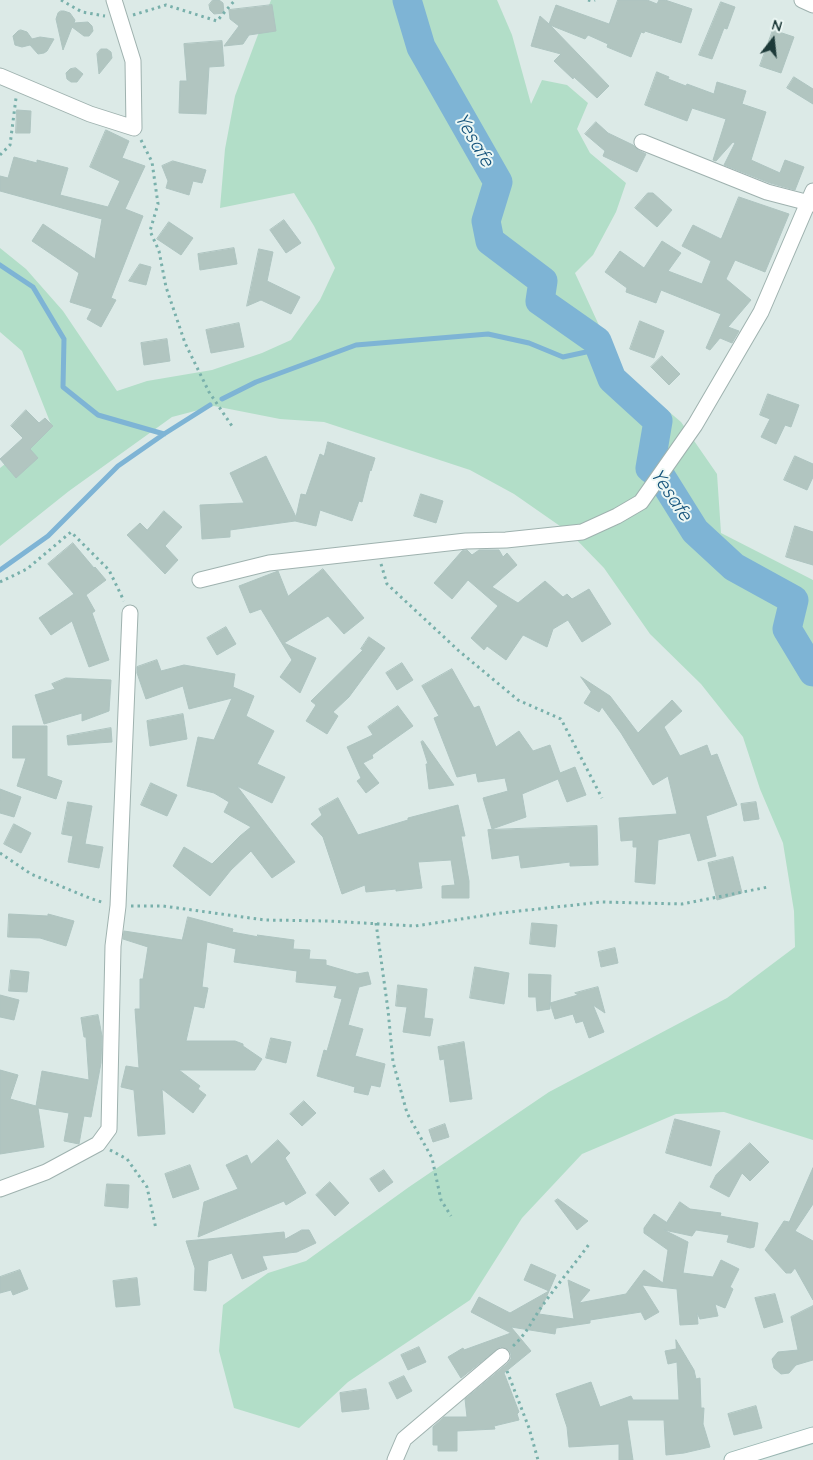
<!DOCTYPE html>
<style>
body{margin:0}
#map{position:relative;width:813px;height:1460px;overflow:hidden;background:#dceae7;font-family:Quicksand,sans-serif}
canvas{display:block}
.north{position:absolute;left:748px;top:15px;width:50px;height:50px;-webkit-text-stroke:4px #ecf7f4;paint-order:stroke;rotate:16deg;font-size:14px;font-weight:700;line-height:20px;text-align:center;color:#1d3a39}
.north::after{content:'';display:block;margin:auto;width:18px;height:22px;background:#1d3a39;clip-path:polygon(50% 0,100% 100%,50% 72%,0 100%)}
</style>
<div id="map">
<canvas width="813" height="1460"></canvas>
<div class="north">N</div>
</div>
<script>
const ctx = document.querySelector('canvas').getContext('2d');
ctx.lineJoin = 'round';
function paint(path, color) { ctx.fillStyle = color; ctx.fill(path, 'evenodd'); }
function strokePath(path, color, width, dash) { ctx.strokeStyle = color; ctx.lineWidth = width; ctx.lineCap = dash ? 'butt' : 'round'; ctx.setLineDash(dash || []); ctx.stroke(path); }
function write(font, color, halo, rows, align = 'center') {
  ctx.font = font + ' Quicksand,sans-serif'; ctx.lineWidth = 4; ctx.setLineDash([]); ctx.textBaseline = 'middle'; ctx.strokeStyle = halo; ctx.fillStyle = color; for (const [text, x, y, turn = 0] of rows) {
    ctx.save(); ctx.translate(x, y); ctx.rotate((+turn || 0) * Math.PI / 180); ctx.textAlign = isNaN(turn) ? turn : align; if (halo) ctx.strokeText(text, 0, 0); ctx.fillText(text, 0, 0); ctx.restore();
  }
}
paint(new Path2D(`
 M271,0H497L512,35L531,104L542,80L567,85L588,103L577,129L590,153L626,183L616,212L593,255L575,273L619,369L681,422L717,474L721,533L813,580V1140L724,1112L676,1114L582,1154L522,1218L470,1300L348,1382L299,1428L234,1408L219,1351L223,1305L268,1273L306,1261L409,1187L549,1092L727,998L795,947L794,911L783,843L760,789L743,737L701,684L650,634L604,568L570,533L514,494L470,470L324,422L280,419L214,406L172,417L69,491L0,546V468L52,427L22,351L0,332V248L26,269L63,311L117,391L147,381L212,370L262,353L291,340L320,300L335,268L314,226L294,193L220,208L225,149L235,96Z`), '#b2dec8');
strokePath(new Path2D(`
 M0,265L33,287L64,339L63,387L98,415L164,434
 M222,399L256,382L356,345L488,334L529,343L563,357L600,349
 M0,570L48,536L118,466L164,434L210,405`), '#7eb4d5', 5);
strokePath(new Path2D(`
 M407,0L421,47L498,182L486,221L490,241L543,281L540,301L597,341L612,379L658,421L650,468L660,475L695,531L734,567L794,600L787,629L813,672`), '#7eb4d5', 29);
const building = new Path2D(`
 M213,0H219L223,3L224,13L214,14L210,10L209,5Z
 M618,0H647L657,4L659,0H665L692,9L681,43L645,31L644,33L641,32L631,57L607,47L608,44L588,35L585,39L550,25L609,86L597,98L574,77L573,79L554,61L561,54L531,46L540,16L549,24L556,5L609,24Z
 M721,2L735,7L727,29L724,28L712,59L699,55Z
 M272,5L276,31L249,35L243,44L224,46L239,26L230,19L229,10Z
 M61,11H64L70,13L75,20L74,23L88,22L92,26L93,31L89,36H84L72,27L63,50L56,19L58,13Z
 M21,30L27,32L32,39L40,37L54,39L47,51L44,53L38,54L30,45L22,47L15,45L13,36L18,31Z
 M773,30L794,37L781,73L760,66Z
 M222,41L224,66L209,67L206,114L179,113L180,81H187L184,44Z
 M101,49H107L111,52L112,58L99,74L97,54Z
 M76,68L83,74L77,82H71L67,79L66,73L70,69Z
 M657,72L669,77L668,79L686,86L687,84L714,94L717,82L746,91L742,104L766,112L751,160L780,173L785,160L804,167L795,190L770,183L724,165L735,143L733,142L716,161L713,160L726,119L692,108L687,121L645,105Z
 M794,77L813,89V104L787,88Z
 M17,110L31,111L30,133H16Z
 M596,122L608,133L633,145L638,150L646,154L637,172L603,156L605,151L585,134Z
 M106,130L129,141L122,158L145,166L125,209L143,216L111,298L116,300L101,327L87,319L92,309L70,302L79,273L32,241L43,224L95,259L102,219L0,191V176L8,178L14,157L37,163V160L68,168L60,195L108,207L120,181L90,167Z
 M173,161L206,170L202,183L193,181L189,195L166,188L168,181L162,166Z
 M648,193H653L672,210L657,227L635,208Z
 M739,197L789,214L765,272L735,260L726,279L751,300L728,327L739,331L732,343L720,338L710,350L706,348L721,314L661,290L656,303L626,292L627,288L605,272L620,251L644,268L662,241L681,253L668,271L702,284L711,261L682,246L693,225L721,239Z
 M284,220L301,243L286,253L270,230Z
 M169,222L193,238L181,255L157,239Z
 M234,248L237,264L200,270L198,254Z
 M259,249L273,252L267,281L300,297L291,314L261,300L247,306Z
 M140,264L151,267L146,285L129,281Z
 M640,321L664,331L654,358L630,349Z
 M239,323L244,347L211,353L206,330Z
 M167,339L170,361L144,365L141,343Z
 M662,356L680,374L669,385L651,367Z
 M768,394L799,405L791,427L785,425L776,444L761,437L770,419L760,415Z
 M26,410L39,423L45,418L53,426L30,449L38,458L16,478L0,459L23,438L11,426Z
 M328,442L375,458L371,471L370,470L362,502L359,501L352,521L320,510L316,526L295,521L230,530V537L202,539L200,505L244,503L230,473L266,456L296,517L301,494L306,495L320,454L324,456Z
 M795,456L813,464V477L807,490L784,480Z
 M421,494L443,501L436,523L414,516Z
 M164,511L182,527L165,546L178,560L165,574L127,535L140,523L147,530Z
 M795,526L813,532V565L786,557Z
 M73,543L94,568L95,567L106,580L86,595L95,611L92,613L109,660L89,667L72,621L51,635L39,618L74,594L48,564Z
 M467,550L472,555L479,550H499L503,557L507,553L517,565L492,587L518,603L545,581L563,597L567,594L572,599L589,589L611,624L582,642L568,620L553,629L547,647L523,635L506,660L487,646L484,650L471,638L498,606L468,580L452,599L434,583L462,551Z
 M323,569L364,618L344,634L328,616L284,643L316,658L300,693L280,677L292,660L261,609L250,613L239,586L278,571L288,596Z
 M226,627L236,644L217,655L207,638Z
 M369,637L385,648L349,697L333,712L338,716L327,734L306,721L316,705L311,701L363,650L361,649Z
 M157,660L161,671L184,665L235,674L233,687L254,696L246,716L274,731L257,764L285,777L272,803L237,786L295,862L272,878L251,851L231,870L210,896L173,866L184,847L212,864L240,836L251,827L224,812L229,802L214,793L187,786L198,737L214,740L232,698L189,709L183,686L146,699L137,673V667Z
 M402,663L413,680L397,690L386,673Z
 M452,669L474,708L479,706L496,747L519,731L533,751L550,745L560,773L575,767L586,795L567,802L558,779L522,794L526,817L492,829L483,798L508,791L505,778L478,782L476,773L457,777L434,718L439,716L422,686Z
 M581,677L610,696L638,733L672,700L682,711L664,727L680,756L707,745L711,756L717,754L737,805L706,816L716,856L698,861L690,833L658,840L655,884L635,882L637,847H633V840L621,841L619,818L677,814L668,776L653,785L621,733L602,707L599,712L584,703L591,692Z
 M66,678L111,680L109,711L82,721V713L44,724L35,695L55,689L52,684Z
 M398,706L413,726L372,755L373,758L363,763L379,783L366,793L357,781L361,778L347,747L373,735L368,727Z
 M183,714L187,739L150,746L147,721Z
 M13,726H47V776L62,781L56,799L17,786L26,758H13Z
 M111,728L112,742L68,745L67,736Z
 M423,741L454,785L429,789L426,764H428L421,742Z
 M151,783L177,795L167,816L141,805Z
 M0,789L21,797L14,817L0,813Z
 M338,798L358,835L408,820V818L458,805L465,836H461L469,881V898H442V886L455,885L451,860L418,862L422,888L396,891V889L366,892L365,885L342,894L323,837L311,824L322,815L319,809Z
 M68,802L92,806L85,844L103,847L99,868L68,862L73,836L62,834Z
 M756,802L759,819L744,821L741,804Z
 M14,824L31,833L21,853L4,844Z
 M597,826L598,865L570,866V862L521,868L519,855L492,859L488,830Z
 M733,857L742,893L717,900L708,863Z
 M9,914L48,916V914L74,921L66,946L40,938L8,937Z
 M188,917L233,929L232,932L259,937L257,935L294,940L293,949L310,950L309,959L326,960V965L357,974L368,972L371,984L359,987L348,1025L363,1029L355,1056L385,1064L380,1087L371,1085L368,1095L354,1092L355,1087L317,1076L324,1050L327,1051L342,999L334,997L337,986L296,982L297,971L234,962L236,949L207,942L202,987L208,988L204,1008L194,1006L186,1041H235L243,1044V1046L262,1059L255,1070H179L200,1086L198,1089L206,1095L193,1113L162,1089L165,1134L138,1136L134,1090L121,1087L126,1066L139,1068L135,1009H140V979H143L148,947L123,939L124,931L182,940Z
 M532,923L557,925L555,947L530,944Z
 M615,948L618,963L601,967L598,952Z
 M475,967L509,973L504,1004L470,998Z
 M11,970L29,972L27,992L9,991Z
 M529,974L551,975L550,1009L537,1011L536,997H529Z
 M398,985L427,989L424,1018L433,1019L430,1036L403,1032L407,1007L396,1006Z
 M598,987L605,1013L593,1005L604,1032L589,1038L583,1021L576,1023L573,1014L555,1019L550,1003L578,995L575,993Z
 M0,995L19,1000L14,1020L0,1017Z
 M98,1015L102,1036L101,1063L91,1117L84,1116L79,1144L64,1141L69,1113L38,1108L44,1147L0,1154V1070L18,1075L10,1099L36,1106L42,1071L89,1080L86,1037H84L81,1018Z
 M271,1038L291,1042L286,1063L266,1058Z
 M464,1042L472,1099L450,1102L444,1059L440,1060L438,1047Z
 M304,1101L316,1113L302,1126L290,1114Z
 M675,1119L720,1131L711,1166L666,1153Z
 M445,1124L449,1137L433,1142L429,1130Z
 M278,1140L290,1153L285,1158L306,1193L286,1205L284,1201L198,1237L204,1202L238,1189L226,1165L247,1155L251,1164Z
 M750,1143L769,1162L750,1181L742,1173L729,1197L710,1187L716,1175Z
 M190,1165L199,1189L173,1198L165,1174Z
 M813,1168V1204L795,1231L813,1241V1300L795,1268L791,1273H786L765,1250L784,1221L789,1222Z
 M384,1170L393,1182L379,1192L370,1179Z
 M330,1182L349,1203L335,1216L316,1195Z
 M107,1184L129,1185L128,1208L105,1206Z
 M558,1199L588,1221L577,1230L555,1201Z
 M680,1202L690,1209L721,1213L720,1216L758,1223L754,1247L750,1248L727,1242L729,1235L696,1230L692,1236L664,1230L688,1242L683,1273L713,1277L721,1260L739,1269L730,1287L733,1289L725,1308L715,1304L718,1316L700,1319L697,1313L698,1324L680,1325L677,1289L642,1285L659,1312L645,1320L641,1312L590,1320V1323L556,1328L555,1334L511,1327L531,1351L504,1373L519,1412L517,1414L519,1420L494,1426L495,1429L457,1431V1451H438V1445H433V1427L444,1417H467L465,1399L508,1363L511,1359V1354L509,1350L500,1347L461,1378L448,1357L463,1348L464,1350L511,1333L471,1312L479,1297L510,1313L549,1291L524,1280L531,1264L556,1275L539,1314L574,1319L568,1280L590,1290L579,1303L626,1294L644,1270L663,1283L668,1250L644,1233V1228L654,1214L666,1222V1223Z
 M302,1230H309L316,1243L297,1252L262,1256L267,1269L242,1279L232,1253L208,1261L206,1291L194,1290L195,1268L186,1241L284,1232L285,1239Z
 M20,1270L28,1289L13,1295L11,1290L0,1293V1277Z
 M137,1278L140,1305L116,1307L113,1281Z
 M775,1294L783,1322L764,1328L755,1298Z
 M813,1306V1360L796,1365L789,1373L781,1374L774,1368L772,1359L778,1352L798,1350L791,1317Z
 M676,1340L694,1370L696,1379L700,1378L701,1408H704L703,1424L710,1447L684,1453L666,1455L664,1420H627L633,1460H619V1444L569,1447L567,1427L556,1394L591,1382L600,1407L631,1396L633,1400H679L677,1362L668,1364L665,1351L676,1349Z
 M419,1347L426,1362L408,1370L401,1355Z
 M404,1376L412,1391L397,1399L389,1383Z
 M366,1389L369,1409L342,1412L340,1393Z
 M756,1406L762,1428L734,1435L728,1414Z`);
paint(building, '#b1c5c0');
strokePath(building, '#aec4c0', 1);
const street = new Path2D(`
 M802,0L813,5
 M0,76L90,114L134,128L133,61L114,0
 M642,142L767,192L813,204
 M200,580L269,563L466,541L506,540L582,532L617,516L641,502L695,425L761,312L813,191
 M0,1189L46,1172L98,1144L109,1129L113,946L118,906L130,613
 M395,1460L404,1439L502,1356`);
const secondary = new Path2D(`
 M732,1460L813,1435`);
strokePath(street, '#9fb2af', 17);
strokePath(secondary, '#9ab6b2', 17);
strokePath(new Path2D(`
 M61,0L82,12L105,16
 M588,0L592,1L595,0
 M133,15L166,5L217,21L235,0
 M141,140L152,162L158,204L150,231L159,251L166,287L185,343L209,392L232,426
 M0,155L10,145L16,98
 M381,564L387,584L459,651L518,700L561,719L602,798
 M0,582L27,569L71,532L109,570L124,601
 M0,853L31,874L92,899L105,903
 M131,906H163L265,920L328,921L415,926L501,913L602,902L682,904L768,887
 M376,923L388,1010L393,1062L407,1113L432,1158L441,1200L451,1216
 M110,1150L127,1159L147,1187L156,1229
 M513,1346C527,1333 530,1324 540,1309C556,1286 574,1265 590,1243
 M507,1371L529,1428L538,1460`), '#79b0ab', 3, [2.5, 4]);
strokePath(street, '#fff', 15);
strokePath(secondary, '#fff', 15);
write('italic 19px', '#13527a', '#ecf7f4', [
 ["Yesafe",474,140,60],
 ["Yesafe",671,495,56]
]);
</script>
